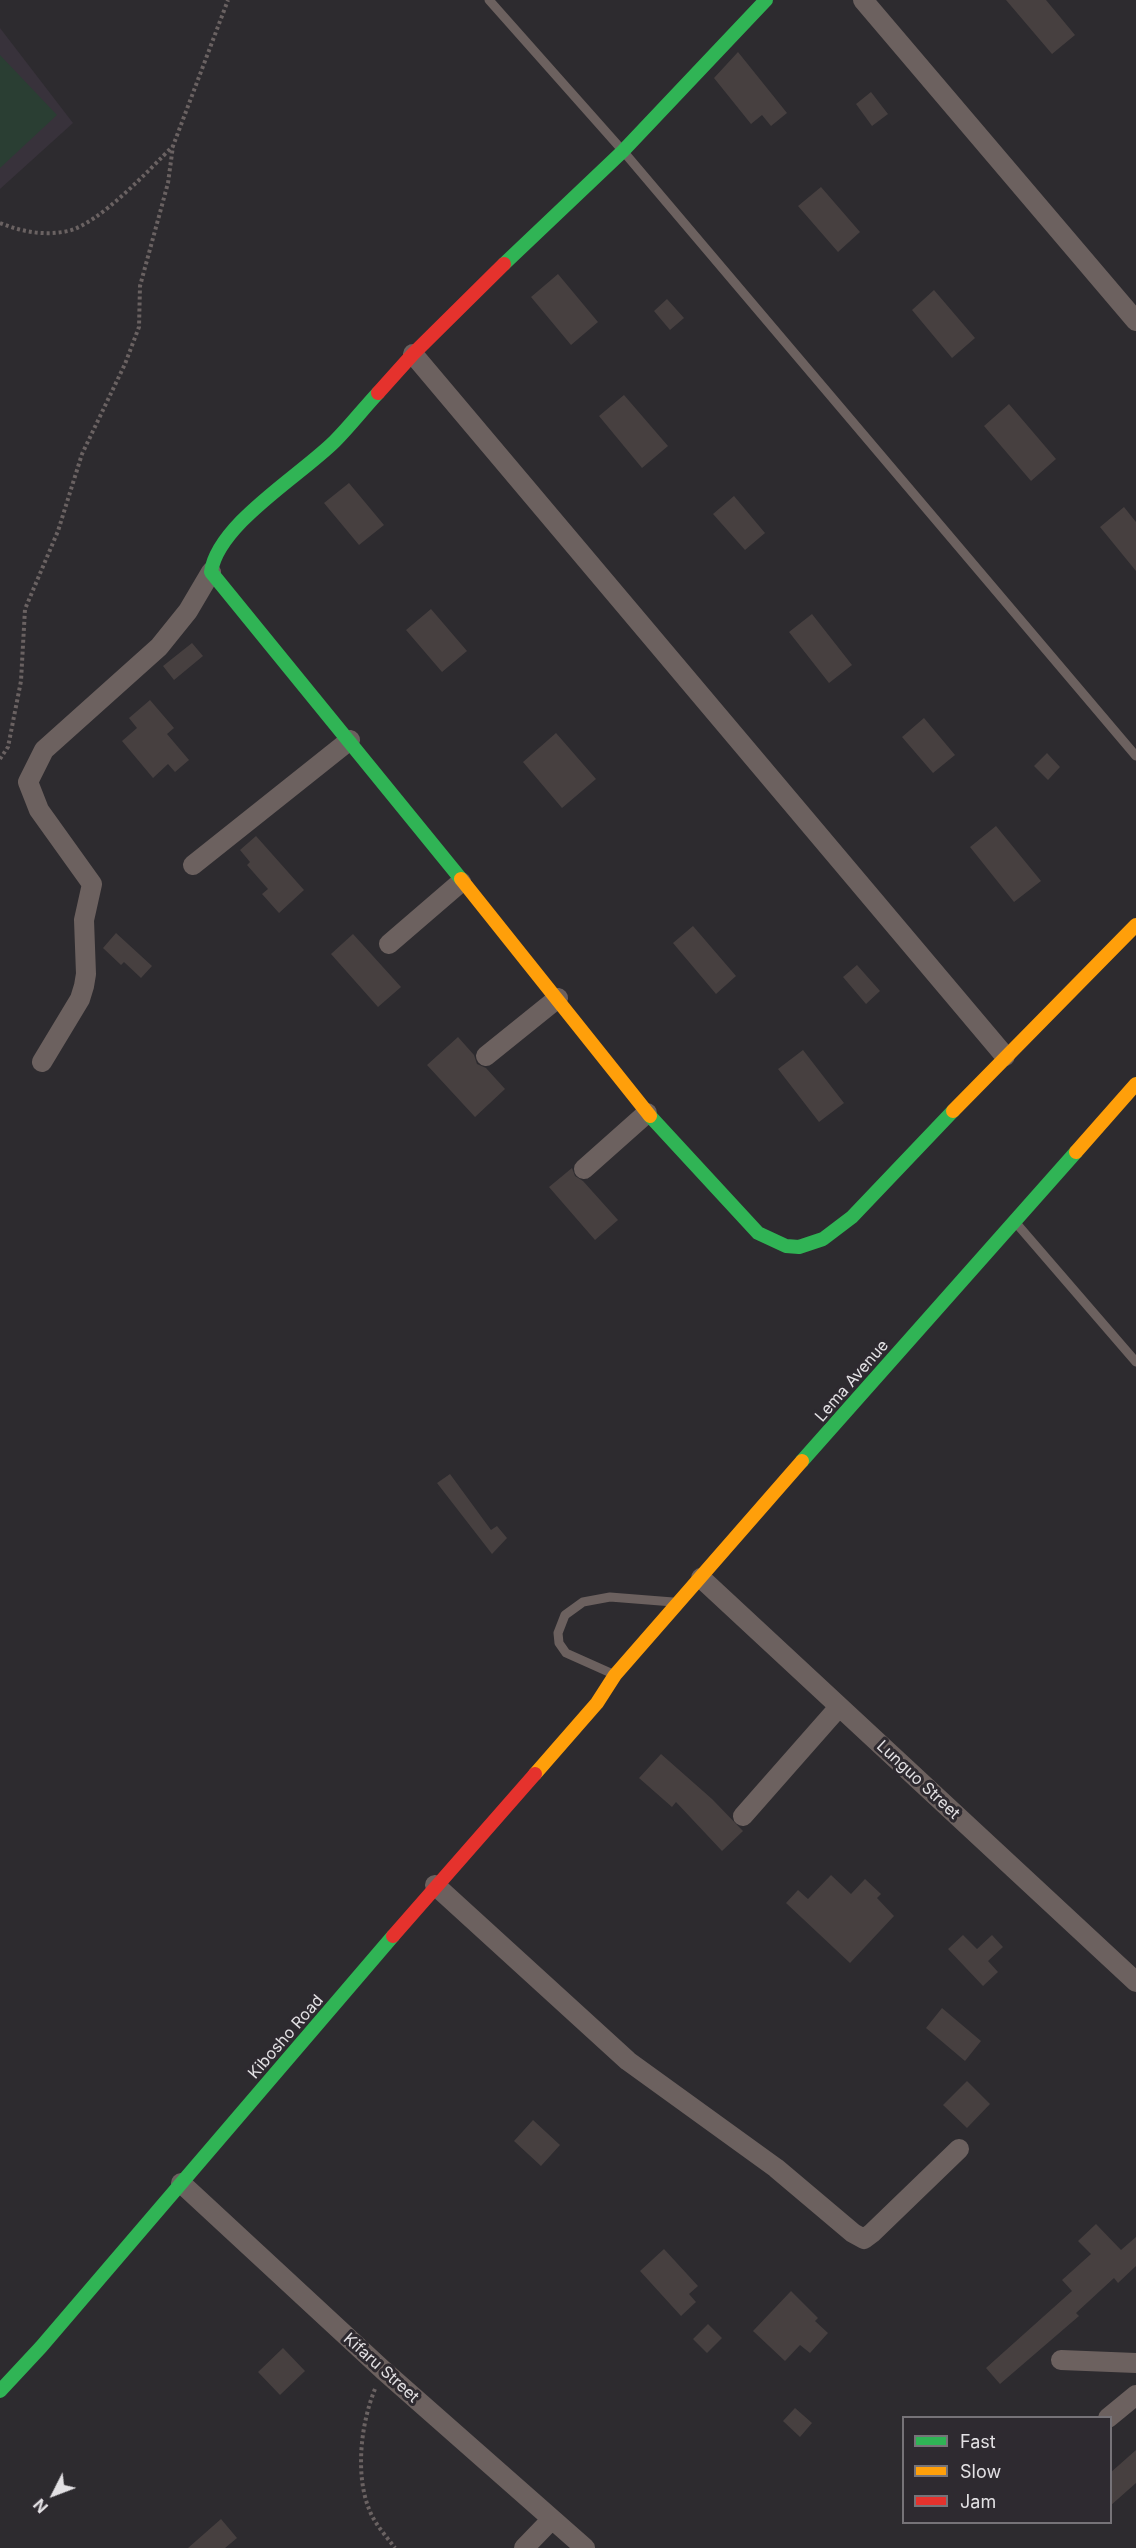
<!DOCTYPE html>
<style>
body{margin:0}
#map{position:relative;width:1136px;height:2548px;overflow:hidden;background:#2d2b2f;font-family:Inter,sans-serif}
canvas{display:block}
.legend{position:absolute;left:902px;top:2416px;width:210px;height:108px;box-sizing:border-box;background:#2e2a30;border:2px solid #767378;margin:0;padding:8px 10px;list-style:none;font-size:18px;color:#e3e1e4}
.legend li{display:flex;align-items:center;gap:12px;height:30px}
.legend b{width:30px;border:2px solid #767378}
.north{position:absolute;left:24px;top:2464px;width:60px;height:60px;-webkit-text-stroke:4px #2e2a30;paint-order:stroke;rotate:228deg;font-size:16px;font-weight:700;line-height:24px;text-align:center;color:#e3e1e4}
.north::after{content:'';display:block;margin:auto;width:21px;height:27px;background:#e3e1e4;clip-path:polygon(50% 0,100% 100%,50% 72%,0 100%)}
</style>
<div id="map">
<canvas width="1136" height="2548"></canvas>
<ul class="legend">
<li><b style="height:8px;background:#30b455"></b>Fast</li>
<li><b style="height:8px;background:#ff9f0a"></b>Slow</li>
<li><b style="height:8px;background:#e5322d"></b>Jam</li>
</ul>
<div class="north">N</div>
</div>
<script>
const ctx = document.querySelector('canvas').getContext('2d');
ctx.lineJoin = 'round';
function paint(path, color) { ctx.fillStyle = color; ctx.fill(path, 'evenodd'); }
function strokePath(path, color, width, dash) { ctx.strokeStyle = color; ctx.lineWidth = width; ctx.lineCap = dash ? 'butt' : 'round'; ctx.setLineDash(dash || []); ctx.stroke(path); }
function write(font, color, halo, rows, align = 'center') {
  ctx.font = font + ' Inter,sans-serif'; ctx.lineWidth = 6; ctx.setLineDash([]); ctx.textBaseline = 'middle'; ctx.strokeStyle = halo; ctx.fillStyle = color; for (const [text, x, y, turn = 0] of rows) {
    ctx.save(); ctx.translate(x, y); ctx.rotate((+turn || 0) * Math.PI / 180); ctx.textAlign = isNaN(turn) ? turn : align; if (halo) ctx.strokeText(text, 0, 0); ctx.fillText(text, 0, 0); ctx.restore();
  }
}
paint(new Path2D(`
 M0,28L73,123L0,189Z`), '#38323b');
paint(new Path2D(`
 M0,55L57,115L0,168Z`), '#2a3e33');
paint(new Path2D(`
 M1006,0H1046L1075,35L1052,54Z
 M738,52L787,113L771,126L762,115L751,124L714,78Z
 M871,92L888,114L872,126L856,104Z
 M821,187L860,232L838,252L798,206Z
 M558,274L598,322L571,345L531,297Z
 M934,290L975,338L952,358L912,310Z
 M667,299L684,318L670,330L654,311Z
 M624,395L668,446L642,468L599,416Z
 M1009,404L1056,459L1031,481L984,426Z
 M349,483L384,525L359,545L324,503Z
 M734,496L765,533L745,550L713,514Z
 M1124,507L1136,522V571L1100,527Z
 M431,609L467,651L442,672L406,630Z
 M812,614L852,665L829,683L789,632Z
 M192,643L203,656L174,680L163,666Z
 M150,700L174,728L167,734L189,760L175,772L168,764L153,778L122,741L137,728L129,718Z
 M924,718L955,755L933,773L902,737Z
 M556,733L596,779L562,808L523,762Z
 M1047,753L1060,767L1048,780L1034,766Z
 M996,826L1041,881L1014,902L970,847Z
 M256,836L304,890L279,913L262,894L268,889L247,865L250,862L240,850Z
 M693,926L736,976L716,994L673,943Z
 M116,933L152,966L141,978L124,962L121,965L103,948Z
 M353,934L401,987L378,1007L331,954Z
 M857,965L880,991L866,1004L843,977Z
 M458,1037L474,1055L477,1064L486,1068L505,1089L475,1117L427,1065Z
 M803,1050L844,1103L819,1122L778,1069Z
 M572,1168L575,1176L583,1181L618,1220L595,1240L549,1187Z
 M450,1474L491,1530L497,1526L507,1538L492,1554L437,1483Z
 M661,1754L712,1799L743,1831L722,1851L676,1802L672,1807L639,1778Z
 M831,1875L851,1894L865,1879L881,1894L877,1898L894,1916L850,1963L786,1903L798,1890L808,1899Z
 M963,1935L977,1949L992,1935L1003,1947L988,1961L998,1972L983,1986L948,1949Z
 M942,2008L981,2041L965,2061L926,2028Z
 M967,2081L990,2104L967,2128L943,2105Z
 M533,2120L560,2145L541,2166L514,2141Z
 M1096,2224L1121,2250L1136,2237V2266L1118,2283L1114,2278L1076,2313L1079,2316L1000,2384L986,2368L1072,2291L1062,2280L1091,2254L1078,2241Z
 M664,2249L698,2286L689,2294L696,2302L681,2316L640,2271Z
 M791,2291L818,2318L815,2321L828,2333L810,2353L800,2345L785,2361L753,2331Z
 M708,2324L722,2338L707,2353L693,2339Z
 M283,2348L305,2371L280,2395L258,2372Z
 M795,2408L812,2423L800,2437L783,2421Z
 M1136,2450V2483L1110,2506V2473Z
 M221,2519L237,2538L225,2548H188Z`), '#474040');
strokePath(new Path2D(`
 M0,223C23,232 44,236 68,231C99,224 150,169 173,146
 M0,759L8,747L21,681L25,609L58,531L82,454L125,364L139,327L140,286L168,183L173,146L228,0
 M375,2389C361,2423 355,2474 369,2509C374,2523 386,2536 395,2548`), '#6a6262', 4, [3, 3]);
strokePath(new Path2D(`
 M489,0L623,151L1136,756
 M1016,1223L1136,1362
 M613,1674L566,1653L559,1643L558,1633L565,1615L583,1602L610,1597L673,1602`), '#6c615f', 9);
strokePath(new Path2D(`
 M863,0L1136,321
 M413,354L1005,1056
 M193,865L350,740
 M389,944L461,882
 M486,1056L558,998
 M42,1062L80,999L84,986L86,974L84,920L92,884L39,810L28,782L44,750L159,647L188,611L211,572
 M584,1169L647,1113
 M701,1578L1136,1982
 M743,1816L839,1707
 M435,1885L628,2061L776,2168L853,2233L864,2239L872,2233L959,2149
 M181,2183L383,2370L585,2548
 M1061,2360L1136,2363
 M1108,2418L1136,2395
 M524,2548L552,2519`), '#6c615f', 20);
strokePath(new Path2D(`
 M504,264L623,151L766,0
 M378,393C363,409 350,426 335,441C300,476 218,524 211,572L461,879
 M650,1116L758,1233L786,1246L799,1247L823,1239L852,1217L953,1111
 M802,1461L1076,1152
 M0,2391L41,2347L393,1936`), '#30b455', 14);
strokePath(new Path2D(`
 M461,879L650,1116
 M953,1111L1136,925
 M1076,1152L1136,1084
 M535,1774L597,1703L615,1675L802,1461`), '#ff9f0a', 14);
strokePath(new Path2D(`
 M378,393L413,354L504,264
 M393,1936L535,1774`), '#e5322d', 14);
write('16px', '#e3e1e4', '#2e2a30', [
 ["Lema Avenue",852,1381,-49],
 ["Lunguo Street",918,1780,43],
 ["Kibosho Road",286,2037,-49],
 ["Kifaru Street",381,2368,42]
]);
</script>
